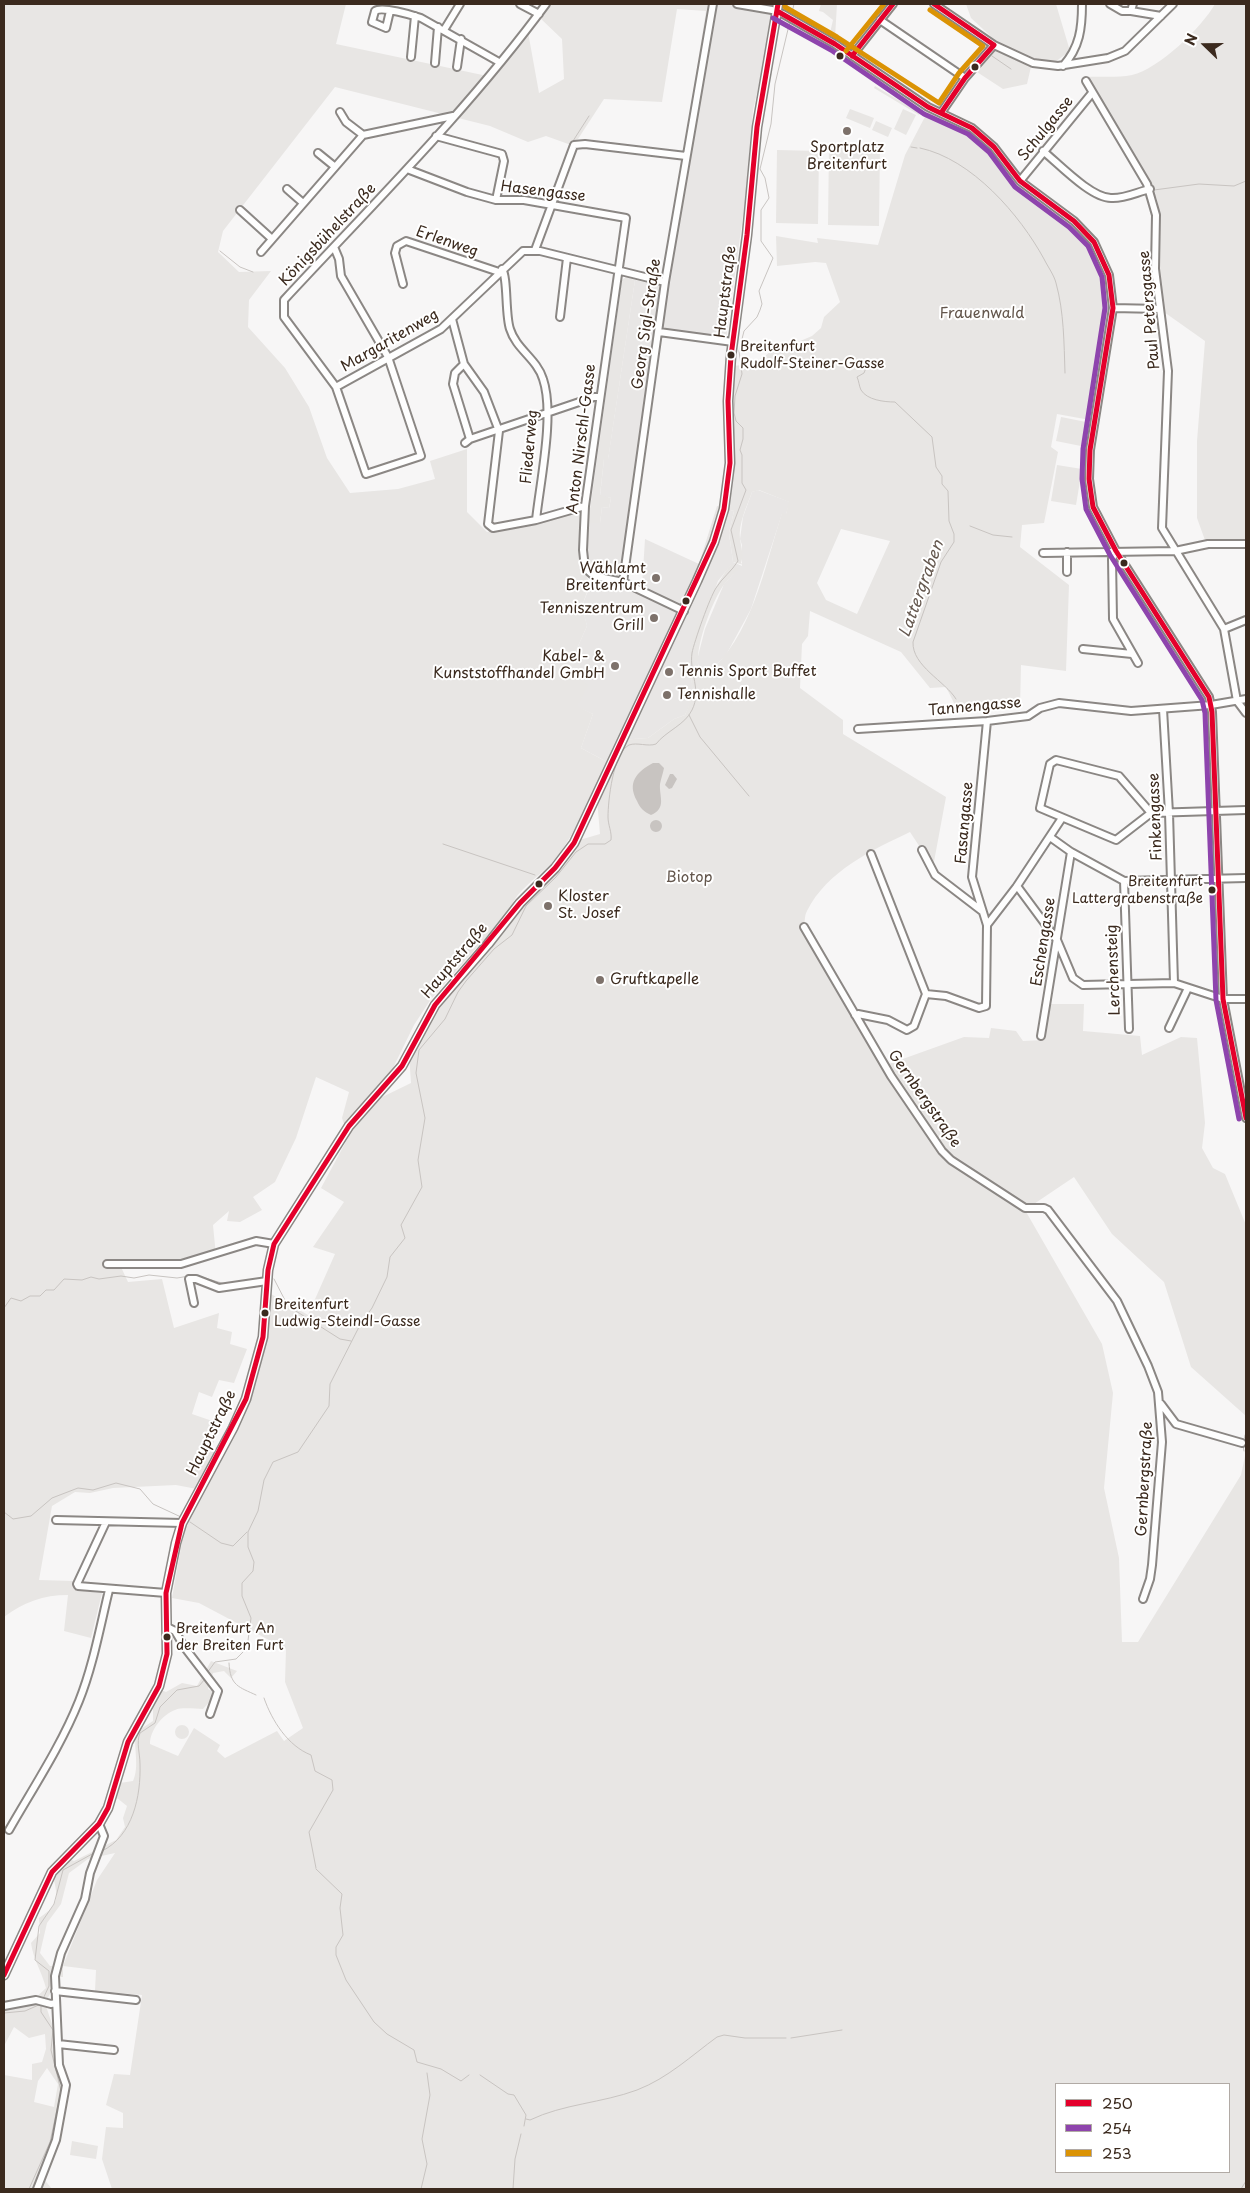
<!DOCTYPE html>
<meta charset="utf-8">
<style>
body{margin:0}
#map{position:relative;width:1250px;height:2193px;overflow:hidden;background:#f7f6f6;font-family:"Playpen Sans",sans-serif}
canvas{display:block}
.frame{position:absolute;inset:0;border:5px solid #3b2a1e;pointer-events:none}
.legend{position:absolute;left:1055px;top:2083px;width:175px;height:90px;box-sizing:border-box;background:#fff;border:1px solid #b1aaa5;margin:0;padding:6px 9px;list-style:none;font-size:15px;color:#3b2a1e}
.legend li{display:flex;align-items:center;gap:10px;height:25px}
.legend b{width:25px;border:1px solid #b1aaa5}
.north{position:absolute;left:1180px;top:20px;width:50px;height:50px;-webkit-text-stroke:4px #fff;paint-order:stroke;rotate:292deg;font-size:14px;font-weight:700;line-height:20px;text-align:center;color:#3b2a1e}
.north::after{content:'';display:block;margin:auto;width:18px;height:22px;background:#3b2a1e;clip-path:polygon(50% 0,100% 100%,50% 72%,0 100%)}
</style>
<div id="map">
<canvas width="1250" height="2193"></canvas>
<div class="frame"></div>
<ul class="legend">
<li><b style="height:6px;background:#e4002b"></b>250</li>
<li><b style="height:6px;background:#8e44ad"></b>254</li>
<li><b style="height:6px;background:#db9304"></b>253</li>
</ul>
<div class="north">N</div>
</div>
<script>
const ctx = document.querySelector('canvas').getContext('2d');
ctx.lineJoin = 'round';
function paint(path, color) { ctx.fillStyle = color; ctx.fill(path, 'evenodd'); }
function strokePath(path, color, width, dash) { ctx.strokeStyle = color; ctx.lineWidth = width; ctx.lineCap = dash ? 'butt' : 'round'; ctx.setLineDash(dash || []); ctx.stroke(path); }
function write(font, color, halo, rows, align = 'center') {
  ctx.font = font + ' "Playpen Sans",sans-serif'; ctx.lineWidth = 4; ctx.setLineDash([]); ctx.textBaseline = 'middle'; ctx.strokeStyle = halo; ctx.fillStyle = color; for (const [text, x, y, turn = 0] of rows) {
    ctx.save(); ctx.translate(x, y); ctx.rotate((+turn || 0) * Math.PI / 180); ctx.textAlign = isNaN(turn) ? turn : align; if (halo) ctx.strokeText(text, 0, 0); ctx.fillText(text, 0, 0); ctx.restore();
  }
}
paint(new Path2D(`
 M711,4H774L765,59L753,110L745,201L726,339L661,329L626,580L642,587L645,539L699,564L717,506L734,511L729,533L733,562L742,566V545L740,539L743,517L752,492L758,490L790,502L786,514H782L751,609L726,655L705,676L700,671L697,660L705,629L724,584L738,569L731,565L718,581L690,655L693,698L685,715L674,719L648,738L620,740L609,763L581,748L593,714L577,707L567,671L587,626L582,606L593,578L589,567L586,547L588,523H600L602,507L609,508L611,498L600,496L604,459H608L635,280L662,286L706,11Z`), '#e8e6e5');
paint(new Path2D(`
 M4,4H346L336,44L492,77L528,32L539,93L564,79L562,39L540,18L551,4H711L706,11L677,9L662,102L604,99L578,139L571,145L546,136L528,142L490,126L335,87L223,231L218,252L239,272L271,271L249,300L248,327L285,368L309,407L327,458L350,493L398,489L435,479L430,461L467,449V512L487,532L582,510V565L590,584L582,606L587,626L567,671L588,685L577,706L593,714L581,748L607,762C591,794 578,830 556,858C543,874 524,884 513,902L533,891L576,841L600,834L597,799L620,740L648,738L674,719L685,715C698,686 689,682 690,655C691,628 715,585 731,564L739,569C733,575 727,580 723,586C712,602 698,640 698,659C697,666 700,671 705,676C752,637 764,569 782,513L786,514L789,502L759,490L752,492C747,506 738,524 740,539C741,547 744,554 741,563L744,565L733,562L729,533L734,511L727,509L734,464L731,402L734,366C751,364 766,360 775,345L786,347L812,336L821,328L824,317L840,302L826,263L815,262L777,266L776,236L818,243L817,238L878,245L905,155L928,111C949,120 970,128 987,144C997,155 1004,170 1015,180C1034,198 1060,210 1077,229C1129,287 1103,353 1090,420L1057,414L1051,447L1058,452L1044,523L1022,525L1020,547L1069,585L1066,671L1021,665L1020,708L956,707L946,687L930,688L901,652L810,611L808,636L802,644L800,688L843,720V734L946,797L933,867L910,832C872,850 827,871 807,911C804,916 805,924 804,930L886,1065L964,1037L989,1038L991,1028L1016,1031L1023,1041L1044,1040L1048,1004H1084L1083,1031L1140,1036L1142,1055L1181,1037L1197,1038L1205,1123L1202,1148L1213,1168L1225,1174L1246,1225V1416L1191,1367L1164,1282L1112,1234L1074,1177L1025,1210L1102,1344L1113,1393L1104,1488L1119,1558L1122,1642H1138L1241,1475L1246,1451V2189H112L102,2159L106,2127L123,2128V2113L106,2105L114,2074L130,2075L142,1995L95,1991L96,1970L63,1966V1977H52L50,1994L45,2003L52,2024L55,2059L64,2085L56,2129L39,2173L52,2189H36L34,2187L32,2189H4V2075L32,2080V2064L42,2062L46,2049L45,2034L29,2038L14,2027L4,2046V2008L21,2004L26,2007L46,1988C42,1972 33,1959 31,1943L40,1933L39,1918C60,1904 58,1899 53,1875L68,1858L74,1861L116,1840L125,1827L123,1818L127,1806L117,1798L120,1783L133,1781C140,1766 133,1748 136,1732L153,1721V1707L161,1690L166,1692L182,1683L197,1686L211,1661L237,1671L231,1678L224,1671L213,1673L208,1689L212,1691V1699L203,1709C195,1709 182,1707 175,1710C162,1715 150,1730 150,1744L178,1756L194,1728L220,1745L217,1751L225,1758L277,1731L284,1741L303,1728L285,1682L286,1649L199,1603L172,1598L185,1525L202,1490L176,1485L113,1488L90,1493L75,1492L52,1506L39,1580L73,1581L74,1590L102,1593L91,1638L64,1631L68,1595C43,1595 24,1602 4,1617ZM841,529L890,541L857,614L826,600L817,583ZM480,944L441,999L409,1054L411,1083L370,1103L347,1130L349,1136L321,1188L344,1202L313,1247L335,1254L308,1315L271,1294L266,1332L253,1393L221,1455L210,1451L221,1424L192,1414L199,1392L212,1397L219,1380L234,1383L247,1349L230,1344L232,1332L217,1328L219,1313L174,1328L162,1279L128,1282L121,1267L216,1256L213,1225L229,1211L227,1221L240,1222L262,1210L253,1197L275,1182L296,1138L316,1077L349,1092L342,1118L345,1127L393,1068L414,1025L431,999ZM115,1853L97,1880L63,1966H50L40,1953L47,1923L61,1904L69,1873L88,1859ZM47,2068L58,2084L54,2107L34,2102L38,2081ZM1056,2084H1229V2172H1056Z
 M821,4H837L835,38L829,37L833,20L823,12L819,11Z
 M966,4H1056L1070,51L1055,62L1033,58L1027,84L1003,89L977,72L997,42L971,18Z
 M1215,4H1246V542L1206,543L1197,518V441L1205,341L1164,312L1157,268L1159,217L1157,199L1085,77C1100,76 1117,78 1132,75C1159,69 1202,27 1215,4Z
 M875,86L920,113L919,115L874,88Z
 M850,109L874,118L870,128L846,118Z
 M903,109L916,115L906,135L894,129Z
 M876,121L892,128L888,137L872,130Z
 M829,145L880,146L879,226L828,225Z
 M777,150L819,151L818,224L776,223Z
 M626,277L635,280L608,460L604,459L600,495L611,498L609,508L602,507L600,523H588L622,280Z
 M1061,417L1086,422L1081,446L1056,441Z
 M1057,465L1082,469L1076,505L1051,501Z
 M175 1732a7 7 0 1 1 14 0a7 7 0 1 1-14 0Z
 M72,2141L98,2146L96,2159L70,2155Z`), '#e8e6e4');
paint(new Path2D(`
 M653,763H659L664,768C663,773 661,779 660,784C659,797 667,808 651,815C644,812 640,808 637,801C627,783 636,772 653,763Z
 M670,774H673L677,779L672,788L669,789L665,785Z
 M650 826a6 6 0 1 1 12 0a6 6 0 1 1-12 0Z`), '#c8c4c1');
strokePath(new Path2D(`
 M791,17L794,4
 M992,56L1011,69
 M573,141L589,116
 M911,147L917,148
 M920,148C972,159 1020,215 1044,259C1048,267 1054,275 1056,283C1064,312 1064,343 1065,373
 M1154,190L1199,184L1234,186L1246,181
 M220,251L240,267L253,272
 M866,368L864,373L857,377C859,381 859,386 861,390C867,400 884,402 895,402L932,437L936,467L942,476V484L948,491L949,521L954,534V542L941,562L913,642C912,666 945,681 956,699
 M970,526L993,535L1012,537
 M689,715L700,737L749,796
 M443,844L535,875
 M274,1279L288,1306L340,1339L351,1341
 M4,1308L11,1298L21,1301L30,1296H40L46,1290H54L64,1279L82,1280L91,1277L99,1279L121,1276L134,1278L149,1275L177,1278L195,1275L225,1284
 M1244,1441L1245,1435
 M1243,1446L1244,1451
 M4,1512L13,1519L31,1516L52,1498L78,1488L93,1490L116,1483L140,1489L153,1504L181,1517
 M190,1522L221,1543L233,1546L247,1532
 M229,1663C230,1686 239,1687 256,1695
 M207,1673L215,1662L236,1659L247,1648L251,1618L242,1596V1583L253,1571L254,1562L248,1547V1532L258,1511L264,1480L273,1462L298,1452L329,1406L330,1384L361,1323L372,1308L387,1277L390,1257L405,1238L401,1225L422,1187L418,1160L425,1118L416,1073L419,1050L445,1019L458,992L466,981L494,949L512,935L526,906L556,877L576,852L588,844H605L611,840C612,832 608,825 608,817C608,801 613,753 629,745C637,742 648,747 656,744C666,731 685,725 692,710C702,690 689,673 692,653C694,642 710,597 716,588C722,578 732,571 738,561L731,530L746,490L742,483V455L740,450L743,439V428L736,421L734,413L735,396L742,374L739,351L744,331L757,317L760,310L762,304L759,291L773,258L761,241V210L769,198L765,178L760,169L771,124L775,84L790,21
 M264,1698C272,1721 288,1746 311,1755L315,1771L332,1780L333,1790L309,1832L316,1868
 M102,1851C133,1836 141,1796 140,1764C140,1753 136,1743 140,1733L155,1723L160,1707L177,1690L199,1686L205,1679
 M316,1869L342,1894L340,1908L343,1935L336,1947V1955L346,1980L374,2022L387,2034L414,2050L417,2062L441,2069L461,2081L469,2075
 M43,1999L49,1986V1971L35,1960L39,1926L54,1904L63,1870L94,1853
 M4,2013L25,2011L41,2004
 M791,2038L842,2030
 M480,2075L508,2094L514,2095L526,2115L524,2126
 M526,2119L530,2120C563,2104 602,2103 637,2090C668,2078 691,2056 717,2037L724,2035L745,2038H786
 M29,2189L50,2142L61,2091L51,2050L53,2030L41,2012V2005
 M421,2189L427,2164L422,2139L430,2095L427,2073
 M513,2189L515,2159L521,2134
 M1241,2189L1246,2181`), '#c8c4c1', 1);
const minor = new Path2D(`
 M520,4L539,14
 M737,4L772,10L783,14L835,44L928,107L972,128L994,147L1020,181L1074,221L1094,242L1109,275L1113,308L1090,450L1089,479L1093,507L1116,551L1209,697L1212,712L1223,999L1246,1118
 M934,4L994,45L1033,63L1058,66L1108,58L1125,51L1173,4
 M1110,4L1122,11H1131L1133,4
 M390,11L386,28L372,22L375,11C382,6 412,15 421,18L499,62
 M1131,11L1161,16
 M880,20L965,78
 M444,30L460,4
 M852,56L893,4
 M411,57L415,16
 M435,63L438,27
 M1063,66C1080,47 1082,28 1082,4
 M457,67L461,39
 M1086,81L1147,184L1156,215L1155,269L1168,371L1162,528L1224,629L1237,701L1246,713
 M340,112L346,122L363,135
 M941,113L965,78L994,45
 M436,136L502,154L504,161L496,200
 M1043,151C1059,164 1091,198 1111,198C1124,199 1137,192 1150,189
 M318,153L334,166
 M407,169L467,192L496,200H524L626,218L585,506L583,550L585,568L594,576L623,582L684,611
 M1020,181L1092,93
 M287,189L303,203
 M240,210L272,239
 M334,247L339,259L341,276L388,357L421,456L366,474L336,387L284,317V300C373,204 468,110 546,4
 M535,250L574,145L585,144L686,156
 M261,252L363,135L453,116
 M502,269C508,277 505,315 510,329C516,349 537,359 543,379C555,414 540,482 536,520
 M403,284L395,253L397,246L406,241L499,272
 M1113,308L1160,309
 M560,317L567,258
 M452,319L464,364L484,392L499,431L488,524L493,528L536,520L585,506
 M659,332L733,342
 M464,364L455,373L453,384L470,439
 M336,387L441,329L523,251H540L665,282
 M465,443L470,439L594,397H599
 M1116,551L1112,559L1113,619L1138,663
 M1043,553L1175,551L1208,544H1246
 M1067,572V552
 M623,582L665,282L713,4
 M1224,629L1246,620
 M1083,649L1132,654
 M1163,709L1169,813L1174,983
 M987,721L972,877L987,925
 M858,729L987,721L1028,716L1040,708L1059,703L1131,711L1211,705L1246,699
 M1151,813L1116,840L1040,808L1050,764L1056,760L1119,776L1151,813L1246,810
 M1050,837L1071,852L1124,881L1246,878
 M922,850L935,875L982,911
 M871,854L926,994
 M1124,881L1129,1029
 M1017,886L1057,940L1073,978L1083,985L1174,983L1223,999H1246
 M804,927L891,1076L942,1151L951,1160L1025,1208H1044L1048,1210L1117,1301L1148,1366L1158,1392L1162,1442L1152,1565L1150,1579L1143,1599
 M855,1015L858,1014L888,1020L907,1030L914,1026L926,994L946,996L979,1008L986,1006L987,925L1017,886L1062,818
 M1169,1028L1188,988
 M1041,1036L1071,852
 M107,1264H181L256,1241L274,1244
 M194,1303L189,1279H196L219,1288L267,1281
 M1161,1404L1176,1424L1242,1443
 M56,1520L182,1523
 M106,1522L77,1584L78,1586L166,1593
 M167,1627L175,1631L185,1648L218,1691L210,1714
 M9,1830C33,1788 61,1746 79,1701C93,1666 100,1627 109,1590
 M55,1991L136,2000
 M4,2006L36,2000L51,2004L56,2003
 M58,2044L114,2050
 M37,2189L56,2140L66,2085L59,2065L55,1976L61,1953L85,1899L90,1873L104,1836L99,1824`);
const major = new Path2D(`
 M4,1975L52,1872L99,1824L108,1808L128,1742L159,1686L167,1654L166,1593L176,1543L182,1523L233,1428L246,1399L263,1337L268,1270L274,1244L349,1126L402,1066L435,1005L488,944L520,903L555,868L574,843L697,581L714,542L724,509L730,463L728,401L731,356L747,235L757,127L778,4`);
strokePath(minor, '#8b8784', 10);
strokePath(major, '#8b8784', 11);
strokePath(minor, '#fefefe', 6);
strokePath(major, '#fefefe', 8);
strokePath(new Path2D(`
 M934,4L994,45
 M777,11L835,44L928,107L972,128L994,147L1020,181L1074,221L1094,242L1109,275L1113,308L1090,450L1089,479L1093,507L1116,551L1209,697L1212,712L1223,999L1246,1118
 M852,56L893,4
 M941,113L965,78L994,45
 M4,1975L52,1872L99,1824L108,1808L128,1742L159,1686L167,1654L166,1593L182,1523L246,1399L263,1337L268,1270L274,1244L349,1126L402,1066L435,1005L520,903L555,868L574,843L714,542L724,509L730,463L728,401L731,356L747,235L757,127L778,4`), '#e4002b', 5);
strokePath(new Path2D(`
 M773,18L831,50L924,114L968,134L989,152L1015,187L1069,227L1088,246L1102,277L1105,308L1083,449L1082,479L1086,509L1110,555L1202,700L1205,713L1216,1000L1239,1119`), '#8e44ad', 5);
strokePath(new Path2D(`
 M785,5V7L837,37L939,103L959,73L983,46L930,10
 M846,51L884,4`), '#db9304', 5);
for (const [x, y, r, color] of [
 [840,56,4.5,"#3b2a1e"],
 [975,67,4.5,"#3b2a1e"],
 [847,131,5,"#7d716a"],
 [731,355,4.5,"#3b2a1e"],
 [1124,563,4.5,"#3b2a1e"],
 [656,578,5,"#7d716a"],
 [686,601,4.5,"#3b2a1e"],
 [654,618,5,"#7d716a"],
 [615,666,5,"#7d716a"],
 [669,672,5,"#7d716a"],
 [667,695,5,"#7d716a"],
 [539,884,4.5,"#3b2a1e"],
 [1212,890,4.5,"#3b2a1e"],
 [548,906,5,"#7d716a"],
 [600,980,5,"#7d716a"],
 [265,1313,4.5,"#3b2a1e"],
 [167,1637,4.5,"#3b2a1e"]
]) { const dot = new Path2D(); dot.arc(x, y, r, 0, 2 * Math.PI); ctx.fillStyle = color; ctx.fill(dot); strokePath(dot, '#fff', 2); }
write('14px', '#3b2a1e', '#fff', [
 ["Breitenfurt",740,347],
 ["Rudolf-Steiner-Gasse",740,364],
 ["Breitenfurt",1203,882,"right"],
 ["Lattergrabenstraße",1203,899,"right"],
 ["Breitenfurt",274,1305],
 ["Ludwig-Steindl-Gasse",274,1322],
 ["Breitenfurt An",176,1629],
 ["der Breiten Furt",176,1646]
], 'left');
write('15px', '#3b2a1e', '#fff', [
 ["Schulgasse",1046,129,-51],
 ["Hasengasse",543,192,7],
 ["Königsbühelstraße",328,235,-47],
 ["Erlenweg",447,242,19],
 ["Hauptstraße",726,292,-83],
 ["Paul Petersgasse",1150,310,-95],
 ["Georg Sigl-Straße",647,324,-82],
 ["Margaritenweg",390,341,-30],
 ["Anton Nirschl-Gasse",582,439,-83],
 ["Fliederweg",530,447,-85],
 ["Tannengasse",975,707,-5],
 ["Finkengasse",1156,817,-92],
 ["Fasangasse",965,823,-85],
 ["Eschengasse",1044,942,-81],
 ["Hauptstraße",455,961,-50],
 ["Lerchensteig",1114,970,-92],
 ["Gernbergstraße",924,1099,55],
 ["Hauptstraße",212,1433,-64],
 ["Gernbergstraße",1145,1479,-87]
]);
write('15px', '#3b2a1e', '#fff', [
 ["Sportplatz",847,148,"center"],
 ["Breitenfurt",847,165,"center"],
 ["Wählamt",646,569,"right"],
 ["Breitenfurt",646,586,"right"],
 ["Tenniszentrum",644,609,"right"],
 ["Grill",644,626,"right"],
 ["Kabel- &",605,657,"right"],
 ["Kunststoffhandel GmbH",605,674,"right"],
 ["Tennis Sport Buffet",679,672],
 ["Tennishalle",677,695],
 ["Kloster",558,897],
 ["St. Josef",558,914],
 ["Gruftkapelle",610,980]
], 'left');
write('15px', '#63564c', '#fff', [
 ["Frauenwald",982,314],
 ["Biotop",689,878]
]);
write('italic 16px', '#65584f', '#fff', [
 ["Lattergraben",922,589,-70]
]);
</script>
